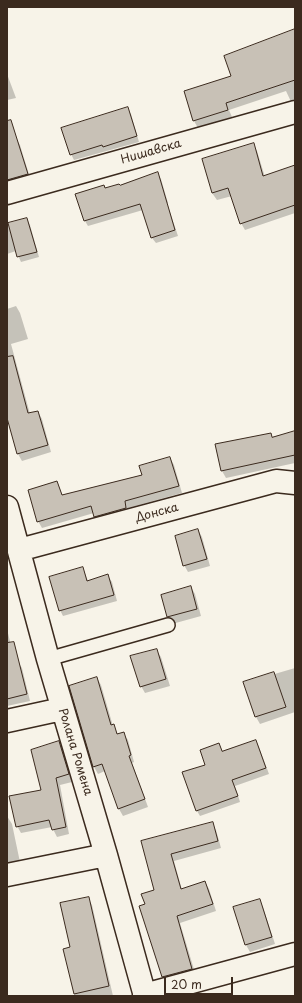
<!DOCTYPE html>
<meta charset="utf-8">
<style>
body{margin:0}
#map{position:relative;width:302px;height:1003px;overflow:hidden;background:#f7f3e8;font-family:"Playpen Sans",sans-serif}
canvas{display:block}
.frame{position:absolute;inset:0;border:8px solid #3b2a1e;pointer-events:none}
.scale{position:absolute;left:164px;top:977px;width:69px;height:18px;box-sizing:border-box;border:2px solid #3b2a1e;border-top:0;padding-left:5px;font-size:12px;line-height:14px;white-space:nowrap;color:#3b2a1e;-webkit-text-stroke:3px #f7f3e8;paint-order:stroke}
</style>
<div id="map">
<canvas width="302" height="1003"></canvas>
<div class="frame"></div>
<div class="scale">20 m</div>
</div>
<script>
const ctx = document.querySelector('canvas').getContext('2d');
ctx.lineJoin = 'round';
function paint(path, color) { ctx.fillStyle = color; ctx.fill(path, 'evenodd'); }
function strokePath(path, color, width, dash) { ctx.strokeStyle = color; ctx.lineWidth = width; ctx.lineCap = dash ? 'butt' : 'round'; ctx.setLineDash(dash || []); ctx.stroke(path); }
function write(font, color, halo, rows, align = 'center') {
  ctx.font = font + ' "Playpen Sans",sans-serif'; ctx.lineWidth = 3; ctx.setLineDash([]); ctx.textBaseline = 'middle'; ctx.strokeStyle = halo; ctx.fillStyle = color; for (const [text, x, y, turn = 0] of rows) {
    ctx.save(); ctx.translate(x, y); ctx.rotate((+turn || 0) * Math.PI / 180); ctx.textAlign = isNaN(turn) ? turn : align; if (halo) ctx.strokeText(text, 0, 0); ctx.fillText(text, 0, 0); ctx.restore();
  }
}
paint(new Path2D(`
 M295,34V105L293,106L286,91L229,110L232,117L198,128L194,121L185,92L232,77Z
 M7,74L16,98L7,100Z
 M127,109L131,114L139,142L74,160L71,154Z
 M16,138L20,145L31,181L7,188V141Z
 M253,144L257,151L265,177L295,166V213L245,230L241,223L232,196L217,200L212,193Z
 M157,173L161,179L168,203H167L178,236L156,243L152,238L143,210L88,226L85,221L76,194L120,186Z
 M27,219L30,225L39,257L21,262L16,251L7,254V224Z
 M16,306L20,313L28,339L11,344L30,414L38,412L42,419L51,452L22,461L18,454L7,415V309Z
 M295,432V463L226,478L222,471L216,445L273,438Z
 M170,458L174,465L182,493L128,508L130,515L99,524L94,513L42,528L38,521L57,482L63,496L143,476Z
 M198,530L202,537L210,566L188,572L184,565Z
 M83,568L88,581L108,576L112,582L117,601L63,616L60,610Z
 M191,587L195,594L201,616L172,624L168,617L162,595Z
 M7,629L15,662H18L22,668L30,701L7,706Z
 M156,650L161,657L170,686L145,693L141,686Z
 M295,668V712L260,724L256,717L244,683Z
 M97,678L101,685L113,726L114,725L118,735L123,733L128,740L134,762L132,763L148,807L123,816L119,809L105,771L98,774L94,767Z
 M256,741L259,747L269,774L235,786L240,802L200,816L197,811L206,765L219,744L223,752Z
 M59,742L63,749L72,782L60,785L69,834L57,837L52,827L21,833L17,826L42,790Z
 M7,816L12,824L21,867L7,870Z
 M212,824L216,830L221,848L174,861L182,890L205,882L209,889L216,911L180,923L196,976L167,984L163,977L146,905L155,891L143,842Z
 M88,898L92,905L113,996H76L74,994L64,950L71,948Z
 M259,900L263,907L275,944L250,952L246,945Z`), '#0003');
const building = new Path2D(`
 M295,29V80L226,103L228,110L193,121L184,91L231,76L224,56Z
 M128,107L137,136L103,147L102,145L70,155L61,128Z
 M11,120L28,174L7,180V121Z
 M254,143L263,176L295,165V205L240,224L228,188L212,193L202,159Z
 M158,172L175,230L151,238L140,204L84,221L75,194L104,185L105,188L119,184L120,185Z
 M27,218L37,252L17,257L8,223Z
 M13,356L28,413L38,411L48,445L17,454L7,418V357Z
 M295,431V455L221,471L215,444L271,433L272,437Z
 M170,457L179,486L125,501L126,508L94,517L91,506L37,522L28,490L57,481L62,495L142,475L139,466Z
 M198,529L207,559L183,566L175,536Z
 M83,567L87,581L108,574L114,595L59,611L49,577Z
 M191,586L197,609L167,617L161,595Z
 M14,642L27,694L7,699V643Z
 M157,649L166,679L140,687L130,656Z
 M274,672L286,707L255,717L243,682Z
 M97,677L111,725L114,724L117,734L124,732L131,755L129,756L145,799L118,809L102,764L93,767L69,686Z
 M256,740L266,768L232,780L238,796L196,811L182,772L205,765L200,750L219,743L222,751Z
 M59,741L69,774L56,778L66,827L52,830L49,820L16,827L9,796L41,790L31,750Z
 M213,822L218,841L171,854L181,889L205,881L213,904L177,916L192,969L162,977L139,906L145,904L141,894L154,890L141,841Z
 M89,897L109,986L74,994L63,949L70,947L60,903Z
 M260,899L272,937L245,945L233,907Z`);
paint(building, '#c8c1b6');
strokePath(building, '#3b2a1e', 1);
const service = new Path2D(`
 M48,659L168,625`);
const minor = new Path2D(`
 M7,193L295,112
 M7,507L48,659L106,855L145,996
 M19,550L276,481L295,483
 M7,721L62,709
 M7,875L106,855
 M144,995L295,954`);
strokePath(service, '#3b2a1e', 16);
strokePath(minor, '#3b2a1e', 25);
strokePath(service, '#f7f3e8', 13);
strokePath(minor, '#f7f3e8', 22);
write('12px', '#3b2a1e', '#f7f3e8', [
 ["Нишавска",151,152,-16],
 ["Донска",157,513,-15],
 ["Ролана Ромена",75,752,73]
]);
</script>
